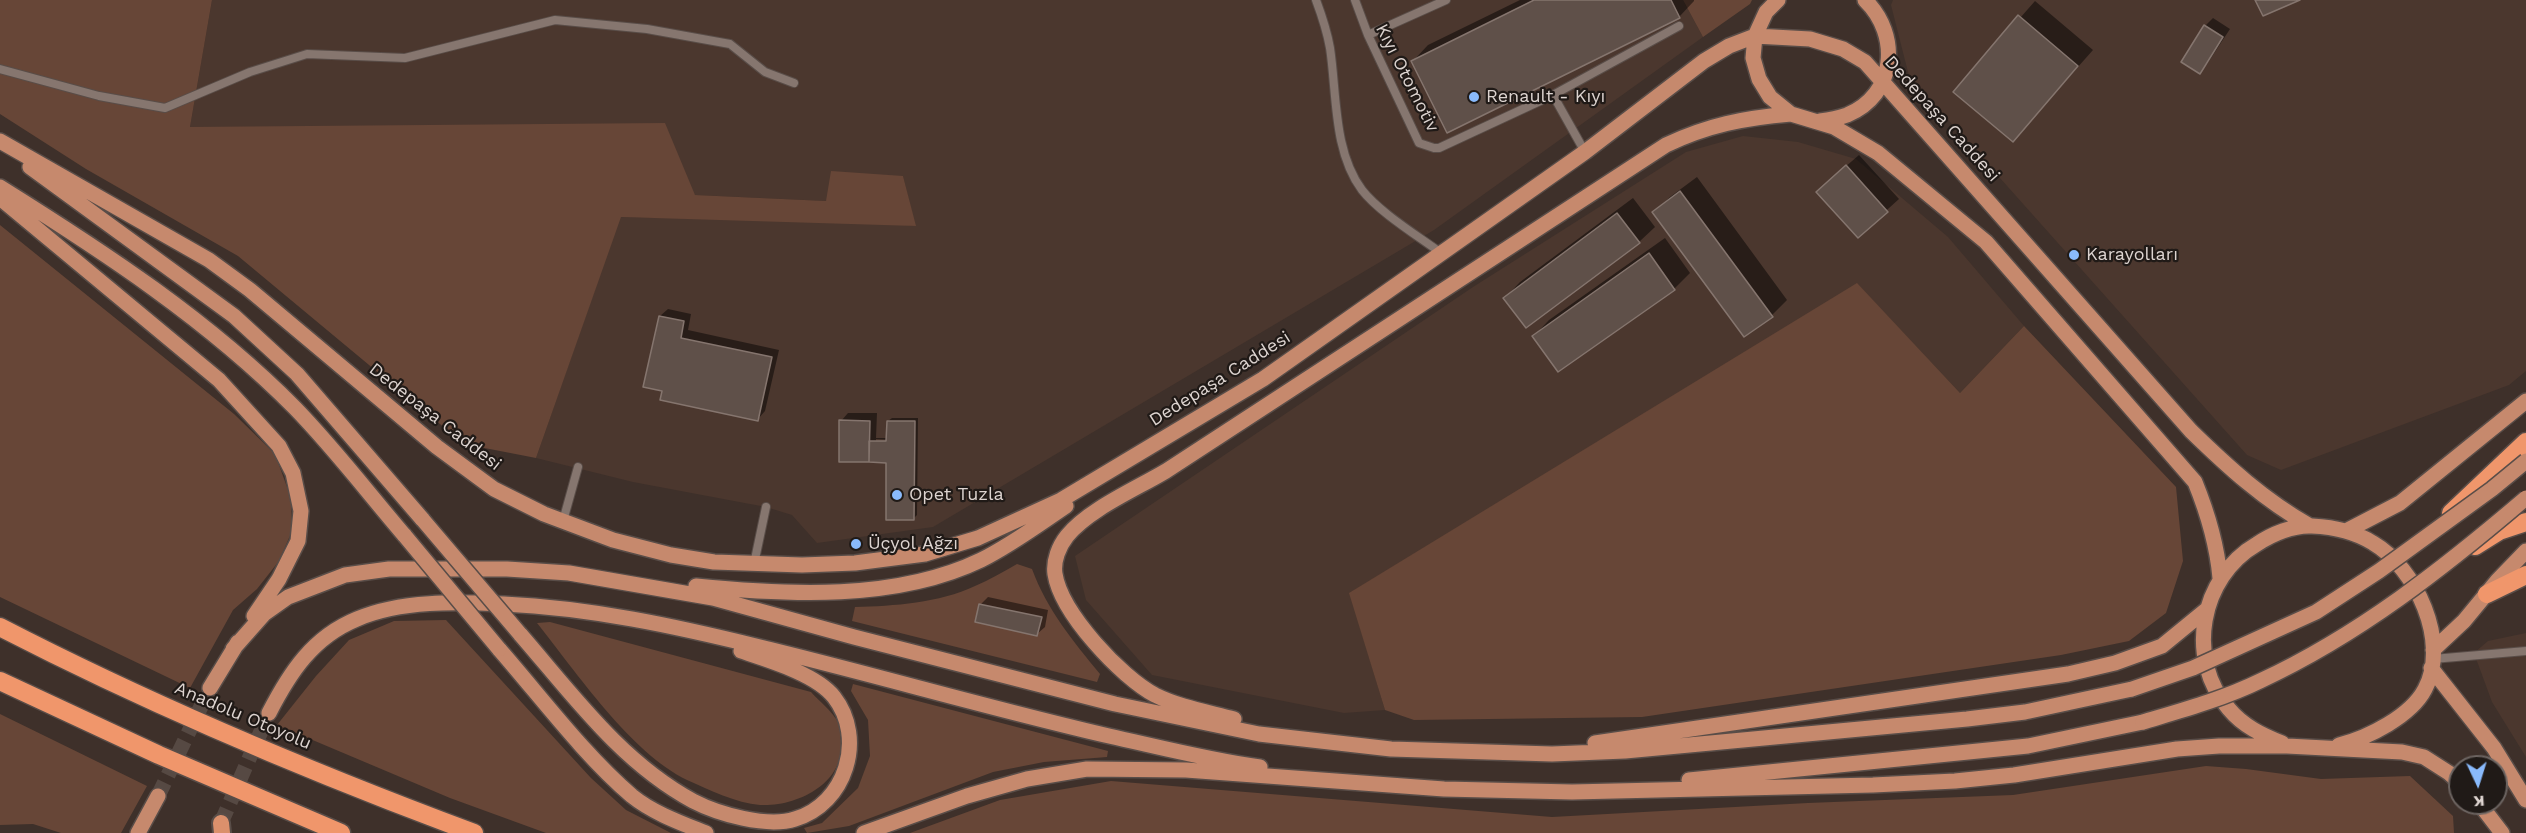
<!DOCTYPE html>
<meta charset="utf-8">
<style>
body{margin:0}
#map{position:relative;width:2526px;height:833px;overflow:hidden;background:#3e302a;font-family:"Work Sans",sans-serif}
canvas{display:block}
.north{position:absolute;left:2448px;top:755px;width:60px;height:60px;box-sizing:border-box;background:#201a17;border:2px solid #6c6461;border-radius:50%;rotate:176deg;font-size:16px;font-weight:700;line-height:24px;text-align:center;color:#ddd4d0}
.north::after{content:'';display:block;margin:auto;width:21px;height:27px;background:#89bafc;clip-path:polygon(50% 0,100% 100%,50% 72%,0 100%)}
</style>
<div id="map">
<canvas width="2526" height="833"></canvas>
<div class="north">K</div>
</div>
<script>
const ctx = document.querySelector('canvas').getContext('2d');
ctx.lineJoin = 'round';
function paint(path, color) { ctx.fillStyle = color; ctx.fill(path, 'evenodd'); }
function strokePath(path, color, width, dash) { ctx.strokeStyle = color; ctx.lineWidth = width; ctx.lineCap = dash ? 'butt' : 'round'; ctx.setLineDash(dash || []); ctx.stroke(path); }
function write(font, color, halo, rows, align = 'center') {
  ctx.font = font + ' "Work Sans",sans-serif'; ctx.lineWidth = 4.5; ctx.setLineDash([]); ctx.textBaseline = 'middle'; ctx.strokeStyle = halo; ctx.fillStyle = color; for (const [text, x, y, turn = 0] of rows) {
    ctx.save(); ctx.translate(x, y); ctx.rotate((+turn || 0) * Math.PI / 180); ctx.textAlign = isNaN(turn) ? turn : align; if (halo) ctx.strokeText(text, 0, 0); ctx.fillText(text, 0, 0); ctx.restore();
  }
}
paint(new Path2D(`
 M212,0H1683L1703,37L1434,230L933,527L817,543L792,515L766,507L633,482L536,458L620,217L863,221L915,226L903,176L826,201L695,195L190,127Z
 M1893,0H2526V371L2509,385L2281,470L2247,455L1909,76L1891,5Z
 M1743,136L1798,142L1856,159L1948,237L2024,326L1960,393L1857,284L1350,593L1385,710L1344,713L1152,675L1086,600L1075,556L1473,287L1686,152Z
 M2526,633V757L2492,702L2474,653L2488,641Z`), '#4b372e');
paint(new Path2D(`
 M0,0H212L190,127L665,123L695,195L826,201L831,171L903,176L916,226L621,217L536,458L464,444L238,256L86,169L0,114Z
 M1683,0H1752L1750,4L1703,37Z
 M0,225L234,414L275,454L291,498L292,531L279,561L257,589L233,610L190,688L0,597Z
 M1857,283L1960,393L2024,326L2176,487L2183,561L2166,613L2129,641L2061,655L1642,717L1414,720L1385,710L1349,593Z
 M1017,564L1032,569C1047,610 1073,641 1100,674L1097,682L852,621L855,607C894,606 939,603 975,586C989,580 1003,572 1017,564Z
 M446,620L591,778L626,810L671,833H546L450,798L277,725L316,676L349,640L394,621Z
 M550,622L811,692C819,701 832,711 838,722C841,727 840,735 841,740C846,783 797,807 760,805C736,803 709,790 687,780C630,752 577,673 537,623Z
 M853,684L1108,751L1107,757L1044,762L993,772L849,826L807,833L804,828L822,823L858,788L870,756L868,720L851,691Z
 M0,714L147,786L121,833H61L33,824L0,825Z
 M2206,766L2246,769L2321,779L2410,776L2453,816L2454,833H910L1000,800L1111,781L1552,817L1808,803L2013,795Z`), '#674637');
paint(new Path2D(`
 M1520,0H1694V1L1679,17L1413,61L1428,45Z
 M2035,1L2093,50L2013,140L1955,92Z
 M2213,18L2230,29L2207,64L2199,72L2183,61L2205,26Z
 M1859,155L1899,199L1858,236L1830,180Z
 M1697,177L1787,300L1772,315L1654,212L1670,197Z
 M1633,198L1655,227L1639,242L1505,298L1520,282Z
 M1665,238L1690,273L1674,289L1558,370L1534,336L1549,320Z
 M668,309L691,314L688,330L779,350L765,411L758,419L664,390L660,316Z
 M848,413H877L876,438H888V421L892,418H918L917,515L913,519L888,461L841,421ZM876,439L894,440V443L876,442Z
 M988,597L1048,610L1045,627L1037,634L981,604Z`), '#0007');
const building = new Path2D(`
 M1534,0H1671L1680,18L1447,133L1411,61Z
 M2255,0H2300L2263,16Z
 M2018,15L2078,66L2013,142L1953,92Z
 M2204,25L2223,37L2200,74L2181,62Z
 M1846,165L1888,212L1858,238L1816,192Z
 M1680,191L1773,317L1744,337L1652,212Z
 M1617,213L1640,243L1526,328L1503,298Z
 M1649,253L1675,290L1558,372L1532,336Z
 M659,316L684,321L681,338L772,357L758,421L660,400L662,391L643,387Z
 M839,420L870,421L869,462H839Z
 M887,421H915L914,520H886V463L869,462V441H886Z
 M979,604L1042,617L1037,636L975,622Z`);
paint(building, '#5f5049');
strokePath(building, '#85756e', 1.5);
strokePath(new Path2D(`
 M158,796L210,688
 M221,823L269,713`), '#564943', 15, [15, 8]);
const service = new Path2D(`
 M1316,0C1322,16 1327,31 1330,48C1337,94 1333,151 1362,190C1379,212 1418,236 1441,253
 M1355,0L1368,35L1419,143L1434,148H1439L1553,95L1585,152
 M1368,35L1446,0
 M0,69L99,96L165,108L250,72L307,54L405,58L555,20L647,29L730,44L765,72L794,83
 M1553,95L1679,26
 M563,521L578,467
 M754,564L766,507
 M2433,659L2526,651`);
const primary = new Path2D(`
 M1778,0L1766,12L1755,36L1753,58L1759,79L1770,97L1791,114L1834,127L1878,153L1986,242L2195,482C2208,514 2217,544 2220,578
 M1820,121C1829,120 1839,118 1847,115C1896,95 1901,35 1865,0
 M0,141L209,260L250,290L437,447L494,489L544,514L613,540L671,555L714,562L802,565L855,563L925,554L978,538L1061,500L1263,379L1585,152L1704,61L1729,46L1755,36L1810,39L1843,49L1865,62L2191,431C2228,467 2264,500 2310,526
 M30,167L234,316L297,374L423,520
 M0,187C104,252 208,320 295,408C334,448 369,494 405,536
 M0,198L219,380L279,446L293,473L301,511L298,541L279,579L254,616
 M2348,530L2400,503L2526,401
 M696,586C787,595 896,601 981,560C1011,545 1038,525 1066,506
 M520,634C573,695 621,762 693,801C718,814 767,828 795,819C846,804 866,738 834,697C816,674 768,660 741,651
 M233,649L264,614L288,597L345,575L389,569H507L569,573L713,598L854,637L1115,704L1259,734L1391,749L1552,754L1625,751L1967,719L2025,712L2132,689
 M499,649C541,697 584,755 632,796C653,813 681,823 706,833
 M2433,650L2464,621L2497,581L2526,551
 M2431,668L2494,748L2526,800
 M210,688L238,642
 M269,713C290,672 313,637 357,619C401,600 457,602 504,604C591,608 675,626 760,647C876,675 992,709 1109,736C1159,747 1209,760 1260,767
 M1234,719C1208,712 1179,707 1155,695C1121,677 1061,613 1055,574C1053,561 1059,546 1067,536C1089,509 1136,489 1166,471L1666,145C1708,125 1744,118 1791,114
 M1595,743L2068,674L2115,663L2162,646L2206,610
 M2282,743C2262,735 2243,726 2229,709C2185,659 2200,577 2257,544C2272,534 2293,525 2312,526C2334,527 2354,531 2373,543C2416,568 2450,642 2425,689C2411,716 2368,738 2339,745
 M1689,780L2028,746L2143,722
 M2479,803L2502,833
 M138,833L158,796
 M864,833L967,796L1027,779L1087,769L1186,770L1444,789L1572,792L1873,785L1955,781L2014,775L2177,749L2219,746H2287L2402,752L2424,757L2449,773L2460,783`);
const trunk = new Path2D(`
 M221,823L222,833`);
const motorway = new Path2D(`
 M2451,513L2526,442
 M2475,546L2499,531L2526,522
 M2487,594L2526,575
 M0,627C153,706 313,773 474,833
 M0,681L159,755L341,833`);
strokePath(service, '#594d48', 10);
strokePath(primary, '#594d48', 18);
strokePath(trunk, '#594d48', 20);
strokePath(motorway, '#594d48', 21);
strokePath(service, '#86766f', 8);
strokePath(primary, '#c6896d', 15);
strokePath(trunk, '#db906c', 16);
strokePath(motorway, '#f0966b', 18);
const primaryBridge = new Path2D(`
 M423,520L520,634
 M405,536L499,649
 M2132,689L2193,668L2316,612L2379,571L2492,489L2526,461
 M2143,722C2183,710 2223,699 2260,681C2359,635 2444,568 2526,498`);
strokePath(primaryBridge, '#594d48', 18, []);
strokePath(primaryBridge, '#c6896d', 15);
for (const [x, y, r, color] of [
 [1474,97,6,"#89bafc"],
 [2074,255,6,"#89bafc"],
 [897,495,6,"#89bafc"],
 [856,544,6,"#89bafc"]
]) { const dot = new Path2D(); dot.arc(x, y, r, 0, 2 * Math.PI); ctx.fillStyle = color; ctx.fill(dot); strokePath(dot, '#201a17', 2); }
write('18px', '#ddd4d0', '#201a17', [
 ["Kıyı Otomotiv",1407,78,63],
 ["Dedepaşa Caddesi",1942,119,48],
 ["Dedepaşa Caddesi",1220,379,-32],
 ["Dedepaşa Caddesi",435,417,38],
 ["Anadolu Otoyolu",243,716,23]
]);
write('18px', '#ddd4d0', '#201a17', [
 ["Renault - Kıyı",1486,97],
 ["Karayolları",2086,255],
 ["Opet Tuzla",909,495],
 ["Üçyol Ağzı",868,544]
], 'left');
</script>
